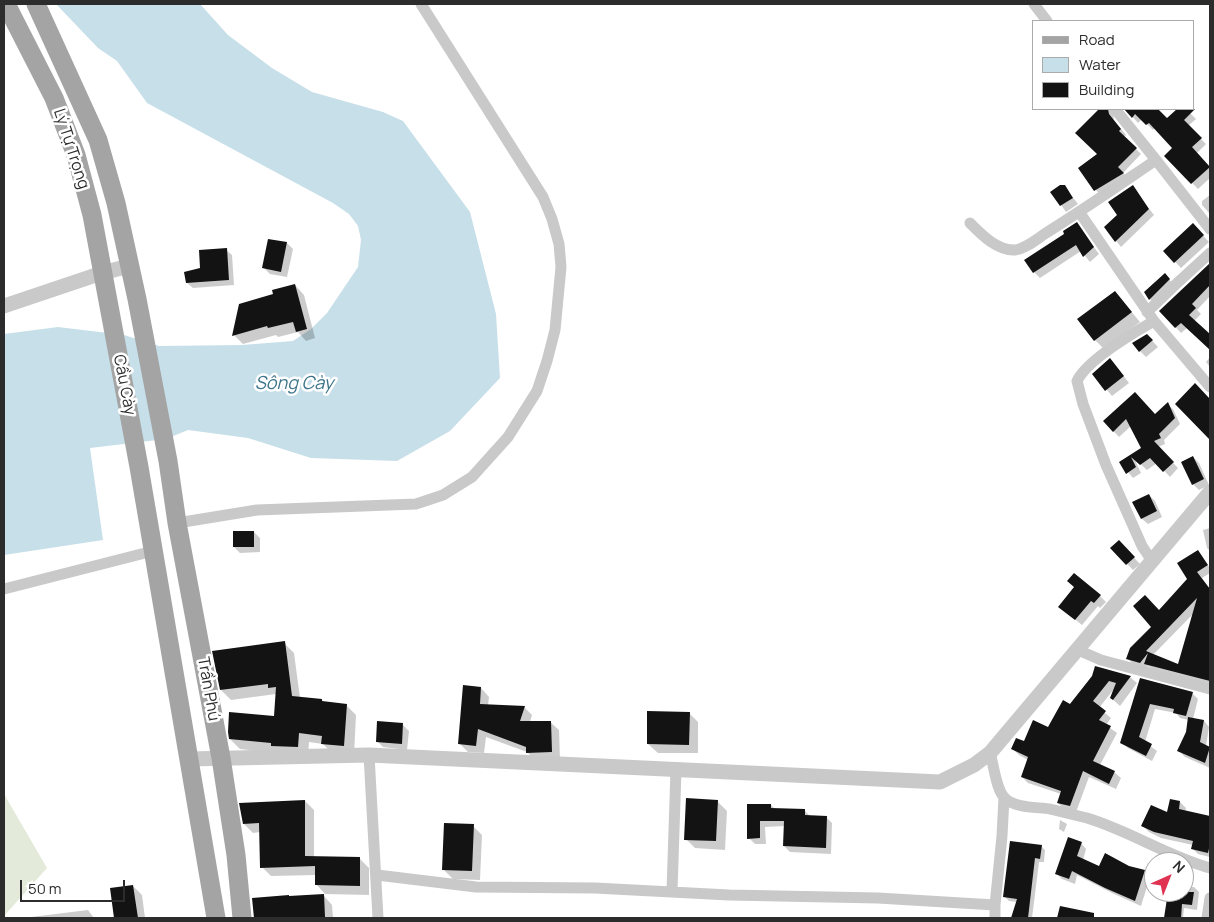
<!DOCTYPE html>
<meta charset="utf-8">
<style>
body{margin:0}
#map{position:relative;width:1214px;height:922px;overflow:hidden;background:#fff;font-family:Manrope,sans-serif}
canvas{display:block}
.frame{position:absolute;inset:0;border:5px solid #2c2c2c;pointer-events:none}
.legend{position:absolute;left:1032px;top:20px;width:162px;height:90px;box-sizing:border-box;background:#fff;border:1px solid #ababab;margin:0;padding:6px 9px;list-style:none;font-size:15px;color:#2c2c2c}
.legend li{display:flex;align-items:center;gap:10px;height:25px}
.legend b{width:25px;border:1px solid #ababab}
.north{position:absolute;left:1144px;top:852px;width:50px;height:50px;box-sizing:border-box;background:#fff;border:1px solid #ababab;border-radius:50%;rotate:44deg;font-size:14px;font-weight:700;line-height:20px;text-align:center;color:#2c2c2c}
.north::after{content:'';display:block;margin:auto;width:18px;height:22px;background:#df3351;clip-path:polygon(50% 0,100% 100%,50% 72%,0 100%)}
.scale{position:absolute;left:20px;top:880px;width:105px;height:22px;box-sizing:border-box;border:2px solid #2c2c2c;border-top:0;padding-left:6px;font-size:15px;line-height:18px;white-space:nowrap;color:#2c2c2c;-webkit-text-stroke:4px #fff;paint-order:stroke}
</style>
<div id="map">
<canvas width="1214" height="922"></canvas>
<div class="frame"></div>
<ul class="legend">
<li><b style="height:6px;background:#a4a4a4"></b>Road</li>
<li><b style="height:14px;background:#c7dfe9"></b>Water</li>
<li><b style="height:14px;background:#131313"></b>Building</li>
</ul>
<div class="north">N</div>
<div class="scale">50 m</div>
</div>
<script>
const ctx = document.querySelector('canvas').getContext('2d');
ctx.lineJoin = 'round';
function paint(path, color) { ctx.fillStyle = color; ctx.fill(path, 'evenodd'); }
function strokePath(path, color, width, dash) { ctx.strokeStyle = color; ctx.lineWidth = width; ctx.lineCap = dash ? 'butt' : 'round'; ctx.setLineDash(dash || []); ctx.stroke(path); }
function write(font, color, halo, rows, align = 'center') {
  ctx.font = font + ' Manrope,sans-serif'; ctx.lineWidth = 5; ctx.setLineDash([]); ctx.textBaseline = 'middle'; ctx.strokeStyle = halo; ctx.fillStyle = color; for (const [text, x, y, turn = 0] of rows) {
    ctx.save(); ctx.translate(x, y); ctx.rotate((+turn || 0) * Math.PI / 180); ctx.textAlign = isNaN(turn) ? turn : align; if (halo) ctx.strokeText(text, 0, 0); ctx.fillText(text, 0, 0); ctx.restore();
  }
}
paint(new Path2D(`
 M4,794L47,868L4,916Z`), '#e4eada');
paint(new Path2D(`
 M56,4H200L228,35L272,68L312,92L383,112L403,121L470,212L496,314L500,378L450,431L397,461L311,458L248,438L188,430L166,439L90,448L103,540L4,555V334L58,327L124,335L159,346L242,345L293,341L311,329L327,313L358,267L361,240L358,226L349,214L333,203L147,103L117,61L98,48Z`), '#c7dfe9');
paint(new Path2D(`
 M1100,109H1118L1113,112L1114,120L1126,135L1124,137L1141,154L1123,173L1129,179L1101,196L1079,169L1099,155L1077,133Z
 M1126,109H1156L1167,120L1179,109H1186L1196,119L1188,126L1206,144L1197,153L1210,167V178L1198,189L1166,156L1174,148L1155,127L1153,130L1142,119L1138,123Z
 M1063,185L1078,204L1066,212L1052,192Z
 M1132,187L1154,215L1121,247L1105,227L1118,215Z
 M1210,195V214L1202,205V201Z
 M1077,224L1099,254L1090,262L1081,251L1040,278L1034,272Z
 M1193,225L1209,242L1181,268L1165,251Z
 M287,243L293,249L287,277L270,274L264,268Z
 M226,250L232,255L234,285L193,288L187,283Z
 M1210,265V296L1197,310L1201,314L1194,321L1210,336V349L1187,328L1181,333L1161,311Z
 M1165,275L1175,286L1155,305L1150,299Z
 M295,285L304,295L315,338L306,341L298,332L278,337L276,335L243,344L234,335L274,295Z
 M1115,292L1140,322L1104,349L1095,340Z
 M1147,335L1158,347L1146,357L1140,351Z
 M1210,357V367L1206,362Z
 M1116,366L1129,383L1112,396L1094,374Z
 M1135,394L1156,416L1167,404L1173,409L1180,424L1164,440L1165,444L1158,447L1178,468L1170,477L1157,463L1147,470L1134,458L1141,473L1133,478L1120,462L1143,449L1131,426L1119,437L1105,422Z
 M1193,457L1199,463L1209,485L1199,490L1193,484Z
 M1149,495L1155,501L1162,517L1148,524L1142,519Z
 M1210,528V551L1207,548L1203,530Z
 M254,532L260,538V552L240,553L234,547Z
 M1119,542L1140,564L1133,570L1112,548Z
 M1197,551L1210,568V573L1202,578L1210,590V611L1199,620L1193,614L1153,655L1179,666L1192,623L1210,628V684L1152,669L1148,666L1147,668L1133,664L1127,658L1153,627L1159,612L1189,579Z
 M1100,596L1106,602L1100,608L1098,606L1082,625L1066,612Z
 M284,643L294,653L300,698L322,700L325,703L346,705L356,715L354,755L332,753L323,744L309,742L308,757L240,749L230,739L275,718L276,694L231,700L221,690Z
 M1096,667L1130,677L1137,683L1120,706L1111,698L1114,689L1099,708L1111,718L1106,725L1117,733L1100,765L1114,772L1121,778L1116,789L1089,777L1076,812L1064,809L1058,803L1061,794L1028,783L1022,777L1028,760L1019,755L1013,749L1049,729L1093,676Z
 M1141,680L1192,693L1198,699L1193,719L1204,721L1209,727L1206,746L1210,748V768L1185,757L1179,751L1187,732L1189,720L1180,718L1176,713L1155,709L1145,742L1157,751L1152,761L1128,748L1122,742Z
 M481,688L489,697L488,705L524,707L532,715L530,722H550L559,730L560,760L536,761L527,752L486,737L484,753L468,752L459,743Z
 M689,713L698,722V753H658L648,744Z
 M403,725L409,731L407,750L383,747L377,741Z
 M305,801L314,810V857L360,859L369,868V895L325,894L316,884V875L271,876L262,867L260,832L253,833L244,824Z
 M717,801L727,811L725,850L695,848L686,839Z
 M1180,802L1186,808L1185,812L1210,817V857L1198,854L1192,848L1193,845L1161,838L1149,832L1143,826L1168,814Z
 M748,805H771L775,809L805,811L811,817H826L832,823L831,854L790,852L784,846L785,826L765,827L766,844H755L749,838Z
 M1060,820L1067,824L1064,832L1059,829Z
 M473,826L482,835L480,880L453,879L443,869Z
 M1081,843L1086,849L1083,860L1100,867H1129L1145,871L1150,877L1141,906L1112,893L1077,875L1075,884L1062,879L1057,874Z
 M1041,846L1045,850L1044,862H1039L1032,918H1015L1013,916L1017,902L1009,901L1005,897Z
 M1184,870L1189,875L1188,887H1194L1199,892L1197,910L1184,908L1183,918H1166L1169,892H1184Z
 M133,886L142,895L145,918H115L112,889Z
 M324,896L332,905L333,918H254L253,899Z
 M88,910L94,918H23Z`), '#0003');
paint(new Path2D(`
 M1099,109H1108L1109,114L1121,129L1119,131L1137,148L1118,167L1124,173L1094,191L1078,168L1097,154L1075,133Z
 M1124,109H1158L1167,118L1177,109H1195L1184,120L1202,138L1192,147L1210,167L1191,184L1164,156L1172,148L1149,123L1146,125L1135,114L1132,118Z
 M1060,185H1065L1073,198L1060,206L1050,192Z
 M1133,185L1149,209L1115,242L1104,227L1117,215L1108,202Z
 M1077,222L1094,247L1083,257L1076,245L1033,273L1024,260L1064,234L1063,231Z
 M1193,223L1204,235L1174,263L1163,251Z
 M268,239L287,242L281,272L262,268Z
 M227,248L229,280L186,283L184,272L200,268L199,250Z
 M1210,263V285L1192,304L1196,308L1189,315L1210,334V350L1181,323L1175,328L1159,311Z
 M1165,273L1170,279L1149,300L1144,292Z
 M295,284L307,329L296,332L293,322L268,328L267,326L232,336L239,304L273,294L272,290Z
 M1115,291L1132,312L1094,341L1077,319Z
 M1147,334L1153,340L1139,352L1132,343Z
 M1110,358L1124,376L1105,391L1092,374Z
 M1195,383L1210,399V440L1175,404Z
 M1135,392L1155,414L1168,402L1175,418L1159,434L1161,438L1154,441L1174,462L1163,472L1150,458L1140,465L1131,457L1136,467L1126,474L1119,462L1141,448L1126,419L1113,432L1103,421Z
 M1193,456L1204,479L1192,485L1181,462Z
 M1149,494L1157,511L1141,519L1132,502Z
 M233,531H254V547H233Z
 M1119,540L1135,557L1126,565L1110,548Z
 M1198,550L1208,565L1197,572L1210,589V681L1144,664L1148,653L1140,663L1126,659L1130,648L1151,627L1133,606L1145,595L1159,610L1187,579L1177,563ZM1197,598L1178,664L1146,651Z
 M1074,573L1101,595L1094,603L1091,601L1075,620L1058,607L1074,587L1067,581Z
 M285,641L292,696L322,699V701L347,704L344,746L321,744L322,736L299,733L298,747L271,746V743L229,739L228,732L229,712L274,716L276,687L268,688V684L220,690L212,651Z
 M1095,666L1131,676L1113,700L1110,698L1116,683L1109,681L1093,701L1106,711L1099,720L1111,726L1093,761L1115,771L1109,784L1083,771L1070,806L1057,803L1061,791L1021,777L1028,757L1011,749L1016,738L1024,741L1033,720L1048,727L1063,700L1070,704L1092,676Z
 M1140,678L1193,692L1186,716L1173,713L1174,709L1150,704L1139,737L1152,744L1146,756L1120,743Z
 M463,685L481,687L480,704L525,706L520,721H551L552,752L526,753V747L478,729L476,746L458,744Z
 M647,711L690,712L689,745L647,744Z
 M1188,717L1204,720L1200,742L1210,747L1205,763L1177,751L1186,732Z
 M377,721L403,723L402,744L376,742Z
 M686,798L718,800L716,841L684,840Z
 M1170,799L1180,801L1179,809L1210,816V844L1208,853L1191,849L1193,841L1154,832L1141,826L1151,805L1167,812Z
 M305,800V856L360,857V886L315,885V866L260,868L259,823L243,824L239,803Z
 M747,804H771V808L805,809V815L827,816L826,848L783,846L784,821H760V838L747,839Z
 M444,823L474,824L472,871L442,870Z
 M1068,837L1082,842L1077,856L1099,866L1105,853L1129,866L1145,870L1135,901L1105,888L1072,871L1069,879L1055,874Z
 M1010,841L1042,845L1040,859L1035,858L1028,918H1011L1017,899L1003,897Z
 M133,885L138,918H114L110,888Z
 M1168,892H1194L1192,905L1182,904L1181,918H1164Z
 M324,894L325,917L254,918L252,898L289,895V896Z
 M1060,906L1094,913V918H1057Z`), '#131313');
strokePath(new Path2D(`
 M1034,4L1047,21
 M1115,109L1156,160
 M1080,213L1154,321L1210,387
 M970,223C981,234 997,251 1015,250C1025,249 1037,239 1046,233C1083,210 1119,185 1156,160L1210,229
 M1147,312L1174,286L1210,253
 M177,523L257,510L416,504L443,495L472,477L508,437L537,391L547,361L555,330L561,267L559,244L552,219L543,197L421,4
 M1152,561L1142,546L1106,465L1083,404L1077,381C1087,360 1133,333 1154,321
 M4,589L153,551
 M1078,650L1101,660L1210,689
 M990,753C994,765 996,792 1006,799C1016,808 1036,807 1050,809C1062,812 1075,815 1087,818C1130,831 1167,856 1210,868
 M369,755L378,918
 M377,875L476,887L595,888L729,895L878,898L995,905
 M672,891L676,770
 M995,918V905L1002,836L1004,798
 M1207,918L1210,898`), '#c9c9c9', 11);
strokePath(new Path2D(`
 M4,306L102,273L129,266
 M189,759L369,755L940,782L974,765L990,753L1210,492`), '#c9c9c9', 15);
strokePath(new Path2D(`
 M6,4L54,98L76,155L92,215L139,467L216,918
 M36,4L98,140L116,203L137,299L168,461L177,523L221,758L236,855L242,918`), '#a4a4a4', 19);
write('16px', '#2c2c2c', '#fff', [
 ["Lý Tự Trọng",71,149,72],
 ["Cầu Cày",124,385,79],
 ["Trần Phú",208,689,80]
]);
write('italic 18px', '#3e758b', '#fff', [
 ["Sông Cày",294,384]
]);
</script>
